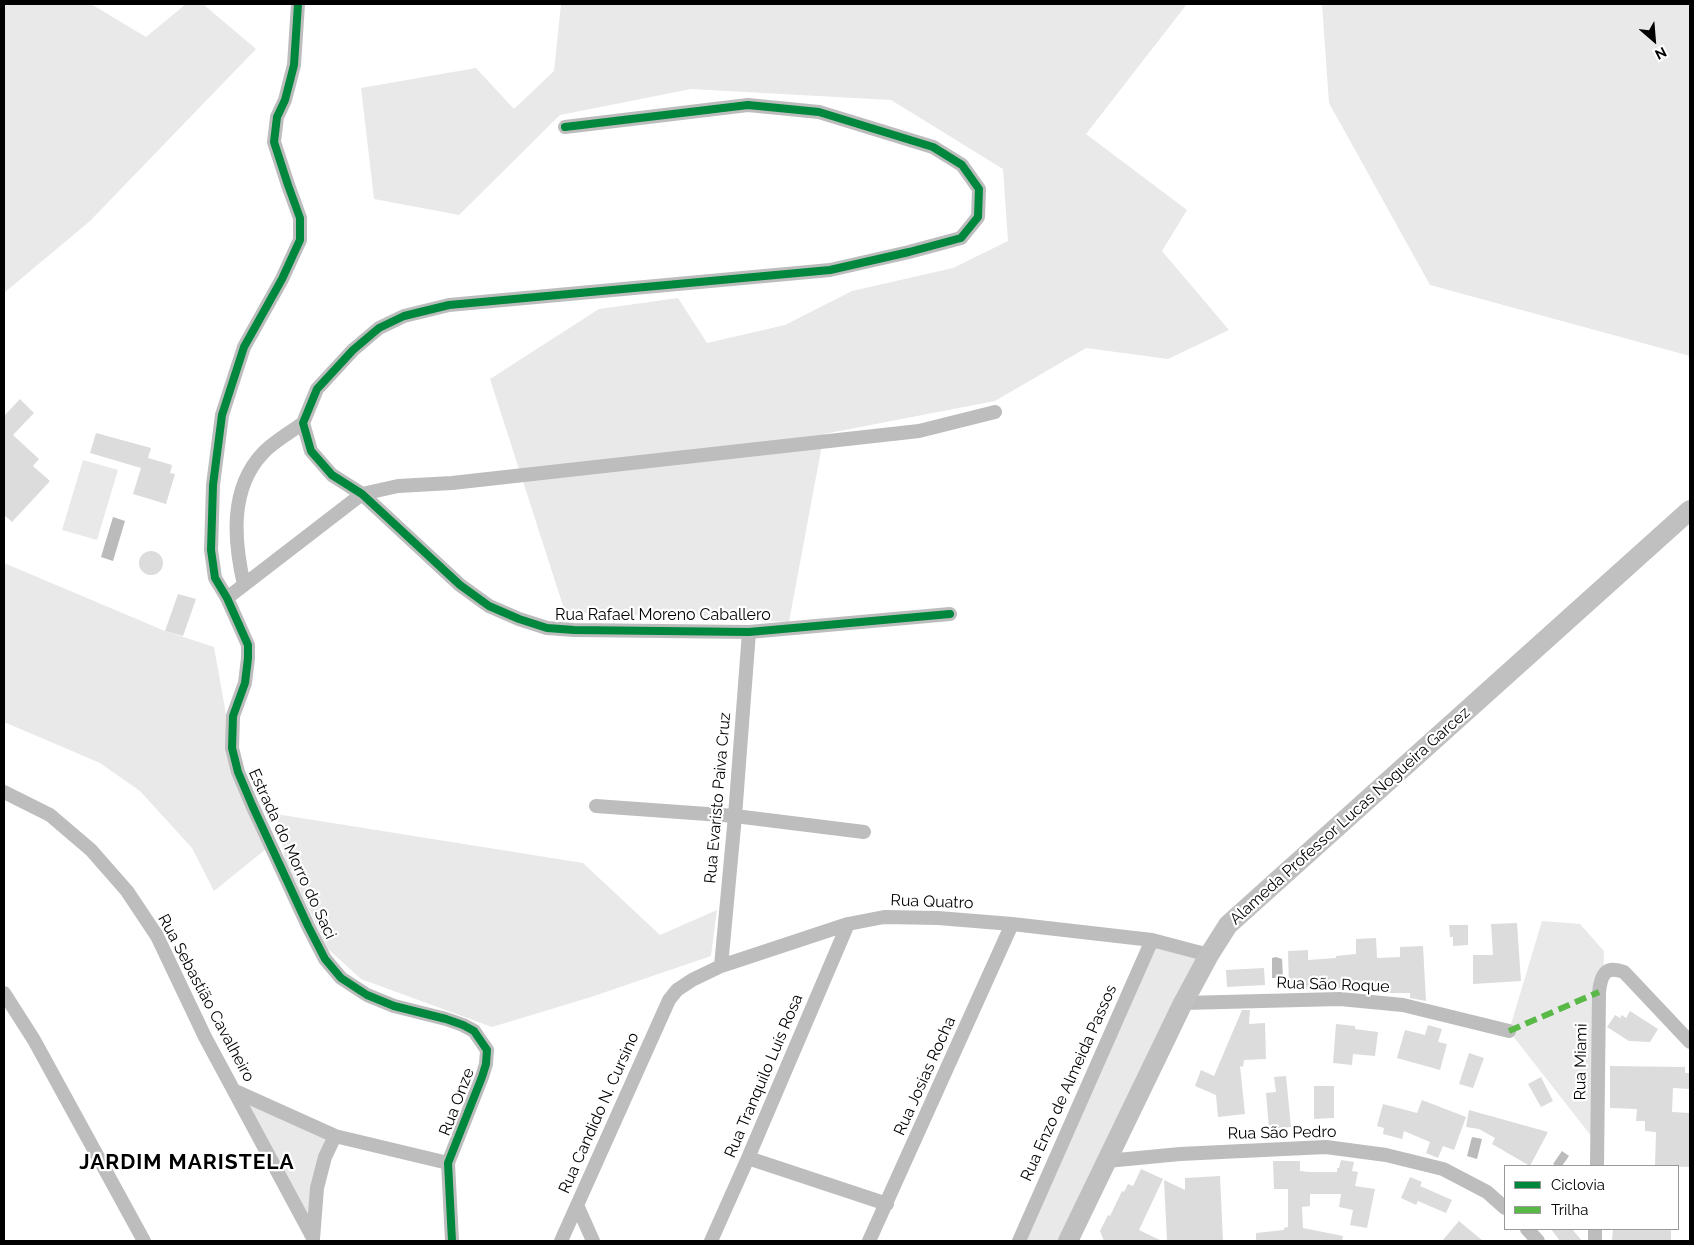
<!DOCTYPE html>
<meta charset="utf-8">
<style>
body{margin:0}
#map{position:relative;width:1694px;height:1245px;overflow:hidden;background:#fff;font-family:Raleway,sans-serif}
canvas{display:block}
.frame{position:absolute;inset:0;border:5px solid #000;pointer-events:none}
.legend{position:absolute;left:1504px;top:1165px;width:175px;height:65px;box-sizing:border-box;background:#fff;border:1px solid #999;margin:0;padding:6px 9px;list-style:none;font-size:15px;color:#000}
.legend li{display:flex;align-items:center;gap:10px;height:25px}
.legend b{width:25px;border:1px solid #999}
.north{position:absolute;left:1629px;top:15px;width:50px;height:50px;-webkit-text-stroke:4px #fff;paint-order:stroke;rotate:153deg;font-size:14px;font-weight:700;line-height:20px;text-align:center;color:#000}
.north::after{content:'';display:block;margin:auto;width:18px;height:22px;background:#000;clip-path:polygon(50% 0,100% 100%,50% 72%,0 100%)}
</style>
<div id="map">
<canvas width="1694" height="1245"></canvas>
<div class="frame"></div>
<ul class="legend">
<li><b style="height:6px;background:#00873e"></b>Ciclovia</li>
<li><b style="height:6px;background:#58b947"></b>Trilha</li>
</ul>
<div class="north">N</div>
</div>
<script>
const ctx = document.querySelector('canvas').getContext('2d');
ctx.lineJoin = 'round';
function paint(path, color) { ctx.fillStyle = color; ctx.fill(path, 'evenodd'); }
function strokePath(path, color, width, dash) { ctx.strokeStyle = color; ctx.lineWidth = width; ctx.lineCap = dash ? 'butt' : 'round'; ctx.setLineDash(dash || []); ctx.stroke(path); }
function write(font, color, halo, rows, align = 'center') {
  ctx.font = font + ' Raleway,sans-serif'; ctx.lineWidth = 4.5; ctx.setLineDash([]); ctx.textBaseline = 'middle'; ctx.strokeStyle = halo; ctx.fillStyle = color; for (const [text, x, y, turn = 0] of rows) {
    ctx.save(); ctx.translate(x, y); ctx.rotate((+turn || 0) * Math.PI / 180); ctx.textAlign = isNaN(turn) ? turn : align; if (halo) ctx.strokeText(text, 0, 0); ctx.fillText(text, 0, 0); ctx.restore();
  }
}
paint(new Path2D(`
 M4,4H91L146,37L186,4H203L256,49L90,221L4,293Z
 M561,4H1187L1086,134L1187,210L1162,251L1229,330L1168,359L1086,348L995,401L824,434L789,622L565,612L490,379L599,309L678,298L707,343L785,325L852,291L953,268L1008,241L1003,169L891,100L691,89L560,115L459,215L374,199L361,88L476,68L514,109L554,71Z
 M1322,4H1690V356L1430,285L1329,103Z
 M83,460L118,470L97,540L62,530Z
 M4,563L165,631L214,647L232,748L271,845L214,891L192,848L140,791L100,763L4,722Z
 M276,814L583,863L660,935L717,910L711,956L591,997L492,1027L361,979L328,949L285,860Z
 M1542,921L1580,924L1604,951L1599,1146L1509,1031Z
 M1156,944L1205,956L1064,1241H1021Z
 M235,1091L335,1136L313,1238Z`), '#e9e9e9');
paint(new Path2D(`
 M113,517L125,521L113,561L101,557Z
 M1276,957L1282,959L1283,977L1280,978H1272V958Z
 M1472,1137L1482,1139L1477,1159L1467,1156Z
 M1562,1151L1569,1156L1562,1166H1557L1553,1164Z`), '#bbb');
paint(new Path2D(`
 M20,399L34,413L13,435L39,459L33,466L50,481L12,522L4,515V416Z
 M96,433L151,448L148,458L172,465L170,473L175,474L166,504L133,494L141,468L90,453Z
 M139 563a12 12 0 1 1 24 0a12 12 0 1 1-24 0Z
 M178,594L196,599L183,636L165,631Z
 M1517,923L1521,981L1473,984V955H1493L1491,924Z
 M1449,925H1468V945L1453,946V937H1450Z
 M1376,938L1377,958L1400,957V947L1423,946L1426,1001L1410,998V993H1388V992L1367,988V987L1289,990L1288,951L1308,950V960L1336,958V956L1356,954V939Z
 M1264,968L1265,985L1227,987L1226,970Z
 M1242,1010H1250L1249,1024L1265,1023L1266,1059L1244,1060L1243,1067L1240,1066L1245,1114L1218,1117L1216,1095L1195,1086L1201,1070L1214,1076Z
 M1630,1011L1658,1029L1650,1042L1629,1041L1607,1027L1615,1015L1620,1018L1622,1015L1626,1018Z
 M1336,1024L1355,1026V1029L1378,1032L1375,1056L1353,1054L1352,1065L1333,1063Z
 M1428,1025L1442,1029L1438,1042L1447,1044L1440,1070L1397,1058L1405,1030L1425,1035Z
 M1469,1053L1484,1058L1473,1088L1459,1084Z
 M1610,1066L1685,1067V1073H1690V1089L1673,1088L1672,1112L1690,1113V1167L1655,1166L1656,1132L1645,1131V1121H1636L1637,1109L1610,1108Z
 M1286,1076L1291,1127L1269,1129L1266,1093L1276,1092L1274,1077Z
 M1541,1077L1553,1101L1541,1107L1528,1084Z
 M1314,1086H1334V1118L1314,1119Z
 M1422,1100L1466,1117L1454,1150L1443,1146L1438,1158L1426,1153L1430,1142L1404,1131L1402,1139L1383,1134L1384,1128L1377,1126L1383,1104L1417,1113Z
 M1469,1110L1548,1132L1530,1166L1492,1144L1495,1138L1479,1129L1466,1127Z
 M1341,1160L1354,1162L1352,1171L1358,1172L1355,1186L1375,1189L1367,1228L1350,1225L1353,1210L1339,1207L1341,1194H1310V1206L1302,1207L1303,1228L1343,1236L1342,1241H1256V1233L1284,1230V1228L1288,1227V1189H1274L1273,1161H1300V1171L1309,1172H1337V1168H1339Z
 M1141,1169L1163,1179L1139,1230L1162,1241H1104L1100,1231L1108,1215L1110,1216L1122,1191L1124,1192L1128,1184L1133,1186Z
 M1220,1176L1223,1241H1167L1164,1180L1185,1190V1178Z
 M1410,1177L1422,1182L1420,1186L1452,1200L1446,1213L1418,1201L1416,1205L1401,1198Z
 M1459,1221L1483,1241H1442Z
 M1551,1229H1572L1582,1241H1560Z
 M1613,1229H1671V1241H1618V1240H1612Z`), '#dcdcdc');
strokePath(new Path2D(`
 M298,4L294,65L285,100L277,117L274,142L288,185L300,218V240L282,279L244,347L222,415L213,485L211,550L215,578L227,598L248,645V658L245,683L233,716L232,748L238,772L252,805L308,926L325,959L341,978L367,995L394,1006L446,1019L463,1025L474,1031L487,1050L486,1064L482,1077L448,1163L452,1241
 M565,127L748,105L819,112L933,147L962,165L979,189L978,217L961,238L909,252L830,270L449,305L404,316L379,328L353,350L317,389L303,423L311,451L332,475L362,494L460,585L489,606L519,619L547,628L574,630L749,632L950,614
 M244,585C234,541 229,489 263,453C273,442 291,432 303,423
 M227,598L362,494L398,486L452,483L919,431L995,412
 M4,792L50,815L91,850L127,891L157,936L205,1037L313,1238
 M596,806L735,816L864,832
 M721,966L735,816L749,632
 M4,993L34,1040L144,1241
 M1184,1003L1340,999L1403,1005L1509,1031
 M235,1091L335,1136L448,1163
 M748,1158L887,1204
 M1107,1161L1180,1154L1326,1147L1386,1155L1443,1169L1487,1192L1505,1208
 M1597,1166L1599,992C1601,975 1605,965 1624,972L1690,1042
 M577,1205L593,1241
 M1527,1229L1538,1241
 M313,1239L317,1188L325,1157L335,1136
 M561,1241L669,1000L677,990L692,980L721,966L848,924L884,917L938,918L1012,924L1152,940L1209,955
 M711,1241L748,1158L848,924
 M869,1241L1012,924
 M1019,1241L1152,940
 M1595,1241V1229`), '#bdbdbd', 14);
strokePath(new Path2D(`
 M1068,1241L1182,1005L1209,955L1228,925L1690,510`), '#c0c0c0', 20);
strokePath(new Path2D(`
 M1509,1031L1599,992`), '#58b947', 6, [12, 6]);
strokePath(new Path2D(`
 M298,4L294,65L285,100L277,117L274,142L288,185L300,218V240L282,279L244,347L222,415L213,485L211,550L215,578L227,598L248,645V658L245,683L233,716L232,748L238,772L252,805L308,926L325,959L341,978L367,995L394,1006L446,1019L463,1025L474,1031L487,1050L486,1064L482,1077L448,1163L452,1241
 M565,127L748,105L819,112L933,147L962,165L979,189L978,217L961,238L909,252L830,270L449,305L404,316L379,328L353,350L317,389L303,423L311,451L332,475L362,494L460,585L489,606L519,619L547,628L574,630L749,632L950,614`), '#00873e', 8);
write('16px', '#000', '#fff', [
 ["Rua Rafael Moreno Caballero",663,615],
 ["Rua Evaristo Paiva Cruz",718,798,-85],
 ["Alameda Professor Lucas Nogueira Garcez",1350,816,-42],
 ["Estrada do Morro do Saci",292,854,65],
 ["Rua Quatro",932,902,2],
 ["Rua São Roque",1333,985,2],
 ["Rua Sebastião Cavalheiro",206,998,62],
 ["Rua Miami",1581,1062,-89],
 ["Rua Tranquilo Luís Rosa",764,1076,-67],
 ["Rua Josias Rocha",925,1076,-66],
 ["Rua Enzo de Almeida Passos",1069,1083,-66],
 ["Rua Onze",457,1102,-69],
 ["Rua Candido N. Cursino",599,1113,-66],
 ["Rua São Pedro",1282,1133,-1]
]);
ctx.letterSpacing = '1px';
write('bold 21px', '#000', '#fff', [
 ["JARDIM MARISTELA",187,1163]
]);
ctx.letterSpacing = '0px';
</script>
